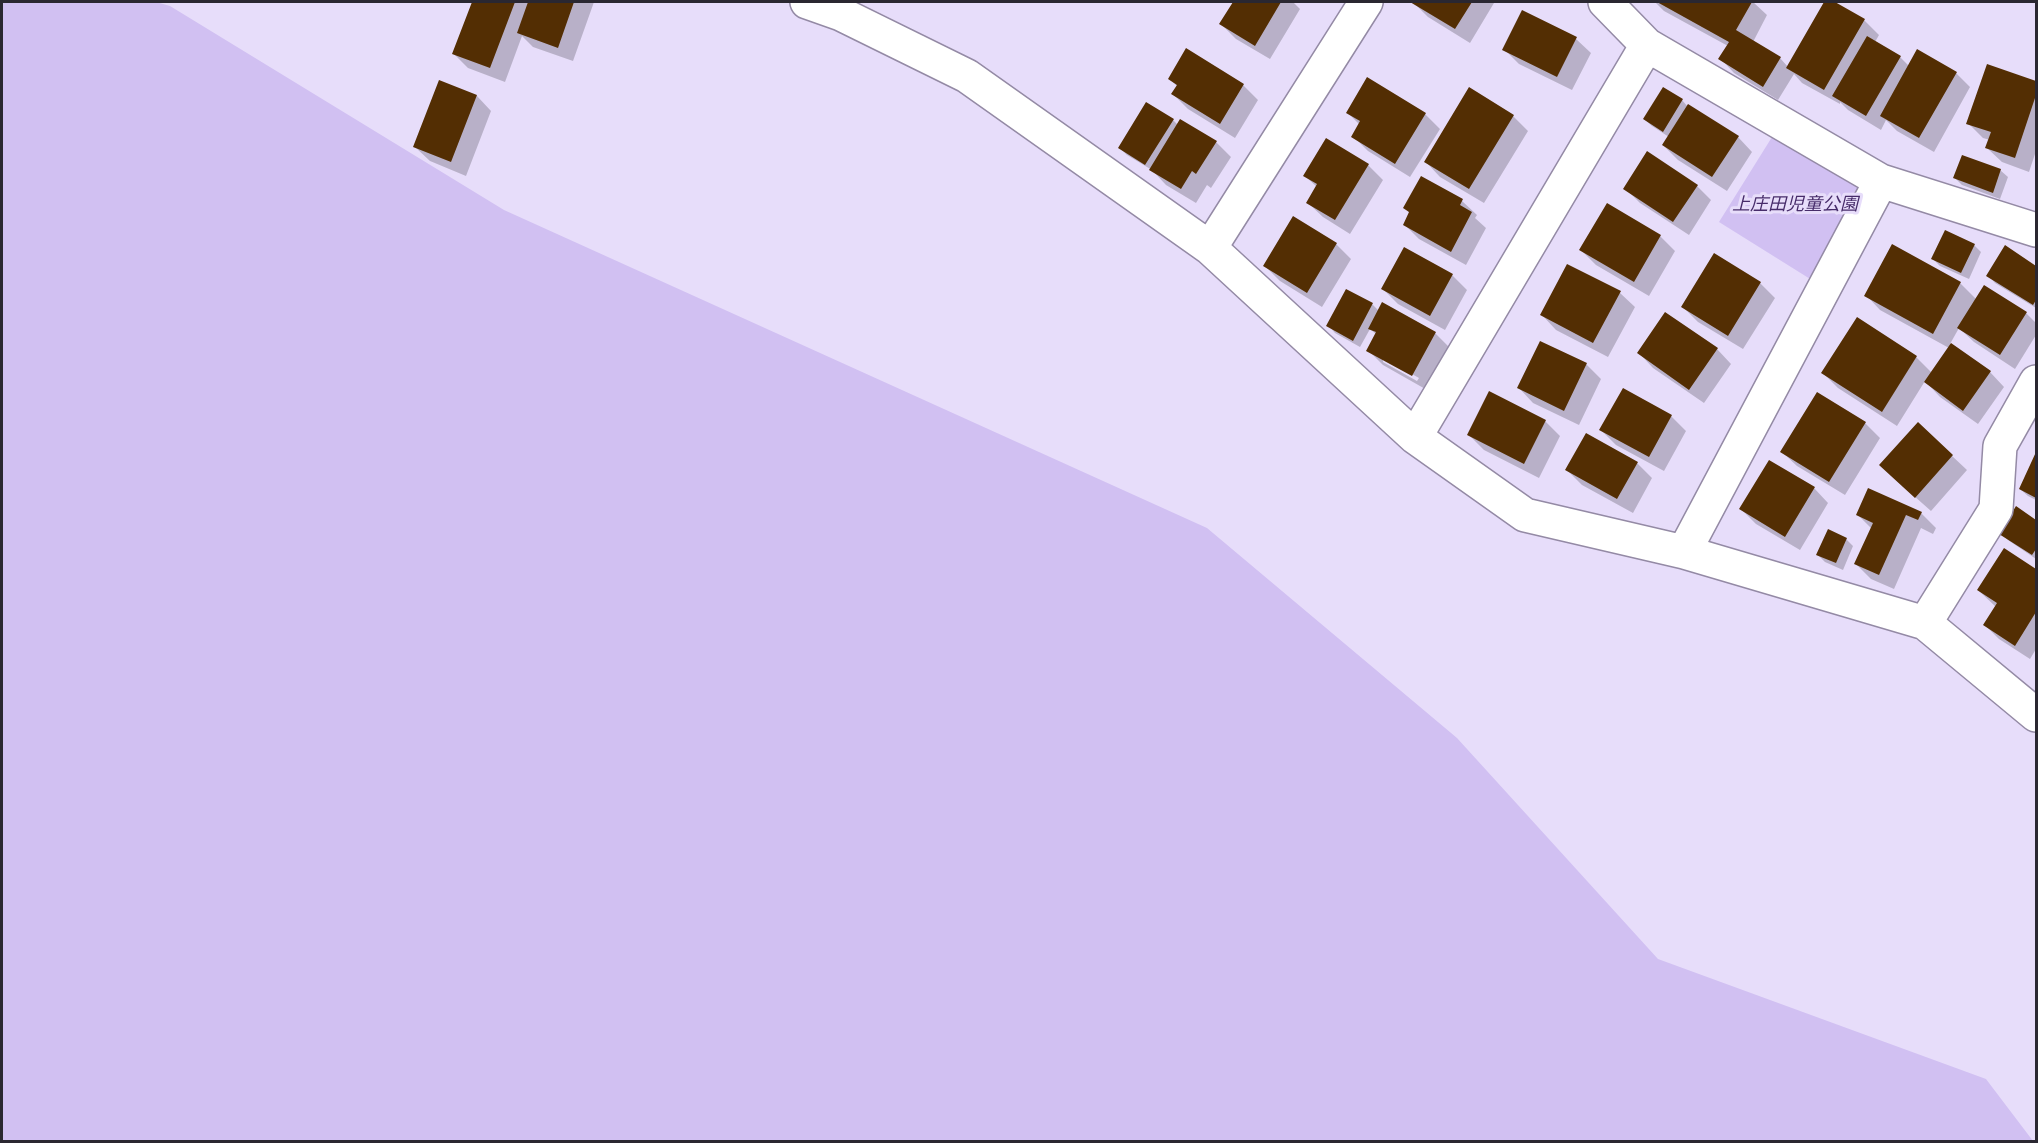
<!DOCTYPE html>
<meta charset="utf-8">
<style>
body{margin:0}
#map{position:relative;width:2038px;height:1143px;overflow:hidden;background:#e7ddfa;font-family:Literata,serif}
canvas{display:block}
.frame{position:absolute;inset:0;border:3px solid #2a2731;pointer-events:none}
</style>
<div id="map">
<canvas width="2038" height="1143"></canvas>
<div class="frame"></div>
</div>
<script>
const ctx = document.querySelector('canvas').getContext('2d');
ctx.lineJoin = 'round';
function paint(path, color) { ctx.fillStyle = color; ctx.fill(path, 'evenodd'); }
function strokePath(path, color, width, dash) { ctx.strokeStyle = color; ctx.lineWidth = width; ctx.lineCap = dash ? 'butt' : 'round'; ctx.setLineDash(dash || []); ctx.stroke(path); }
function write(font, color, halo, rows, align = 'center') {
  ctx.font = font + ' Literata,"Noto Sans JP",serif'; ctx.lineWidth = 6; ctx.setLineDash([]); ctx.textBaseline = 'middle'; ctx.strokeStyle = halo; ctx.fillStyle = color; for (const [text, x, y, turn = 0] of rows) {
    ctx.save(); ctx.translate(x, y); ctx.rotate((+turn || 0) * Math.PI / 180); ctx.textAlign = isNaN(turn) ? turn : align; if (halo) ctx.strokeText(text, 0, 0); ctx.fillText(text, 0, 0); ctx.restore();
  }
}
paint(new Path2D(`
 M2,2H156L170,6L504,210L1207,528L1457,738L1658,959L1986,1079L2033,1141H2Z
 M1777,129L1858,182L1862,206L1815,282L1719,222Z`), '#d1c0f2');
paint(new Path2D(`
 M474,2H594L573,61L533,47L522,36L505,82L468,68L454,54Z
 M1234,2H1293L1300,9L1270,59L1236,39L1221,24Z
 M1413,2H1493L1494,3L1470,43L1428,17Z
 M1655,2H1753L1767,15L1753,42L1780,58L1788,67L1826,2H1832L1864,20L1879,35L1875,42L1900,57L1909,66L1956,73L1970,87L1934,152L1897,131L1886,120L1881,130L1848,110L1840,102V104L1802,83L1794,74L1778,100L1734,73L1720,58L1728,46L1664,11Z
 M1576,39L1591,53L1572,90L1519,64L1504,49Z
 M1988,66L2036,83V151L2029,172L2002,162L1987,148L1990,140L1983,138L1968,123Z
 M1170,79L1243,85L1258,100L1235,138L1188,109L1173,94L1178,87Z
 M440,82L477,96L491,111L466,176L430,161L415,147Z
 M1682,100L1688,107L1738,137L1752,152L1727,191L1678,160L1663,145L1669,137L1652,126L1644,119Z
 M1348,113L1425,114L1440,129L1410,177L1368,151L1353,136L1360,125Z
 M1513,116L1528,131L1484,203L1440,177L1426,162Z
 M1173,120L1178,125L1216,142L1231,157L1211,188L1207,185L1196,203L1166,185L1152,170L1127,155L1120,148Z
 M1368,165L1383,180L1350,234L1323,217L1308,203L1317,187L1305,176Z
 M2000,170L2008,177L2000,199L1962,185L1955,178Z
 M1697,186L1711,200L1689,235L1640,203L1625,188Z
 M1462,201L1477,215L1475,218L1486,228L1466,265L1419,239L1405,225L1410,213L1405,208Z
 M1607,205L1660,236L1675,251L1649,296L1596,265L1581,250Z
 M1294,218L1336,244L1351,259L1322,307L1280,281L1265,266Z
 M1974,245L1981,252L1969,279L1940,266L1933,259Z
 M1893,246L1960,283L1977,300L1985,287L2026,313L2036,323V335L2015,369L1974,342L1959,328L1950,344L1990,372L2004,387L1978,424L1940,397L1925,381L1897,426L1838,388L1823,373L1916,357L1932,373L1949,348L1880,310L1866,295Z
 M2005,247L2036,267V308L1995,283L1988,275Z
 M1452,275L1467,290L1445,330L1398,304L1383,289Z
 M1760,283L1775,298L1743,349L1698,322L1683,307Z
 M1347,291L1373,305L1379,311L1435,333L1450,348L1427,390L1383,365L1368,350L1377,335L1370,329L1360,347L1335,333L1328,325ZM1383,358L1419,378L1417,381L1383,362Z
 M1620,293L1635,307L1608,357L1556,330L1542,315Z
 M1717,349L1731,364L1704,403L1653,368L1639,353Z
 M1586,364L1601,379L1579,425L1533,403L1519,388Z
 M1818,394L1865,423L1880,438L1845,495L1797,466L1782,452Z
 M1671,416L1686,431L1664,471L1616,445L1601,430Z
 M1545,421L1560,436L1539,478L1484,450L1469,435Z
 M1918,424L1967,470L1931,511L1896,480Z
 M2036,456V500L2028,496L2020,489Z
 M1637,463L1652,478L1633,513L1582,485L1567,470Z
 M1814,488L1828,503L1800,550L1756,524L1741,509Z
 M2016,509L2036,521V559L2008,540L2001,533Z
 M1921,513L1936,528L1933,534L1921,528L1894,589L1871,579L1856,564L1872,529L1858,515Z
 M1846,539L1853,546L1843,570L1825,562L1818,555Z
 M2004,550L2036,571V649L2030,659L1999,639L1985,625L1996,607L1978,590Z`), '#0003');
paint(new Path2D(`
 M472,2H515L490,68L452,54Z
 M528,2H574L558,48L517,33Z
 M1233,2H1281L1255,46L1219,24Z
 M1410,2H1472L1455,29Z
 M1657,2H1752L1736,30L1781,57L1763,87L1718,59L1729,42Z
 M1824,2H1835L1865,19L1824,90L1786,68Z
 M1522,10L1577,37L1557,77L1502,50Z
 M1867,36L1901,56L1866,116L1832,96Z
 M1186,48L1244,84L1220,124L1171,94L1177,85L1168,79Z
 M1917,49L1957,72L1919,138L1880,116Z
 M1987,64L2036,81V95L2015,158L1985,148L1991,132L1966,124Z
 M1367,77L1426,113L1395,164L1351,137L1360,121L1346,113Z
 M439,80L477,95L451,162L413,147Z
 M1469,87L1514,115L1469,189L1424,162Z
 M1663,87L1683,99L1663,132L1643,119Z
 M1146,102L1174,119L1145,165L1118,148Z
 M1688,104L1739,136L1712,177L1662,145Z
 M1180,119L1217,141L1196,174L1192,171L1181,189L1149,170Z
 M1326,138L1369,164L1335,220L1306,203L1317,184L1303,176Z
 M1647,151L1698,185L1673,222L1623,189Z
 M1962,155L2001,169L1993,193L1953,178Z
 M1421,176L1463,199L1460,205L1472,212L1451,252L1403,225L1409,212L1403,208Z
 M1607,203L1661,235L1634,282L1579,250Z
 M1293,216L1337,243L1307,293L1263,266Z
 M1945,230L1975,244L1961,273L1931,259Z
 M1892,244L1961,282L1933,334L1864,296Z
 M2005,245L2036,266V300L2033,305L1986,276Z
 M1404,247L1453,274L1430,316L1381,289Z
 M1714,253L1761,282L1728,336L1681,307Z
 M1567,264L1621,291L1593,343L1540,315Z
 M1984,285L2027,312L2000,355L1957,328Z
 M1346,289L1373,303L1353,341L1326,326Z
 M1382,302L1436,332L1412,376L1366,351L1376,332L1368,329Z
 M1665,312L1718,348L1689,390L1637,353Z
 M1857,317L1917,356L1882,412L1821,373Z
 M1540,341L1587,363L1564,411L1517,388Z
 M1951,343L1991,371L1963,411L1924,382Z
 M1623,388L1672,415L1649,457L1599,430Z
 M1489,391L1546,420L1524,464L1467,435Z
 M1817,392L1866,422L1829,482L1780,452Z
 M1918,422L1953,455L1915,498L1879,465Z
 M1586,433L1638,462L1617,499L1565,470Z
 M2036,452V498L2019,489Z
 M1769,460L1815,487L1785,537L1739,509Z
 M1868,488L1922,512L1918,520L1906,515L1879,575L1854,564L1873,523L1856,515Z
 M2016,506L2036,520V549L2032,555L1999,534Z
 M1828,529L1847,538L1836,563L1816,555Z
 M2004,548L2036,569V612L2015,646L1983,625L1997,603L1977,590Z`), '#532e03');
const street = new Path2D(`
 M807,2L841,14L967,76L1210,248L1415,437L1525,515L1684,552L1925,623L2036,715
 M1605,2L1647,45L1881,181L2036,230
 M1210,248L1366,2
 M1415,437L1647,45
 M1684,552L1881,181
 M1925,623L1996,509L2000,446L2036,382`);
strokePath(street, '#948aa5', 36);
strokePath(street, '#fff', 33);
write('italic 18px', '#472c6a', '#e7ddfa', [
 ["上庄田児童公園",1795,205]
]);
</script>
